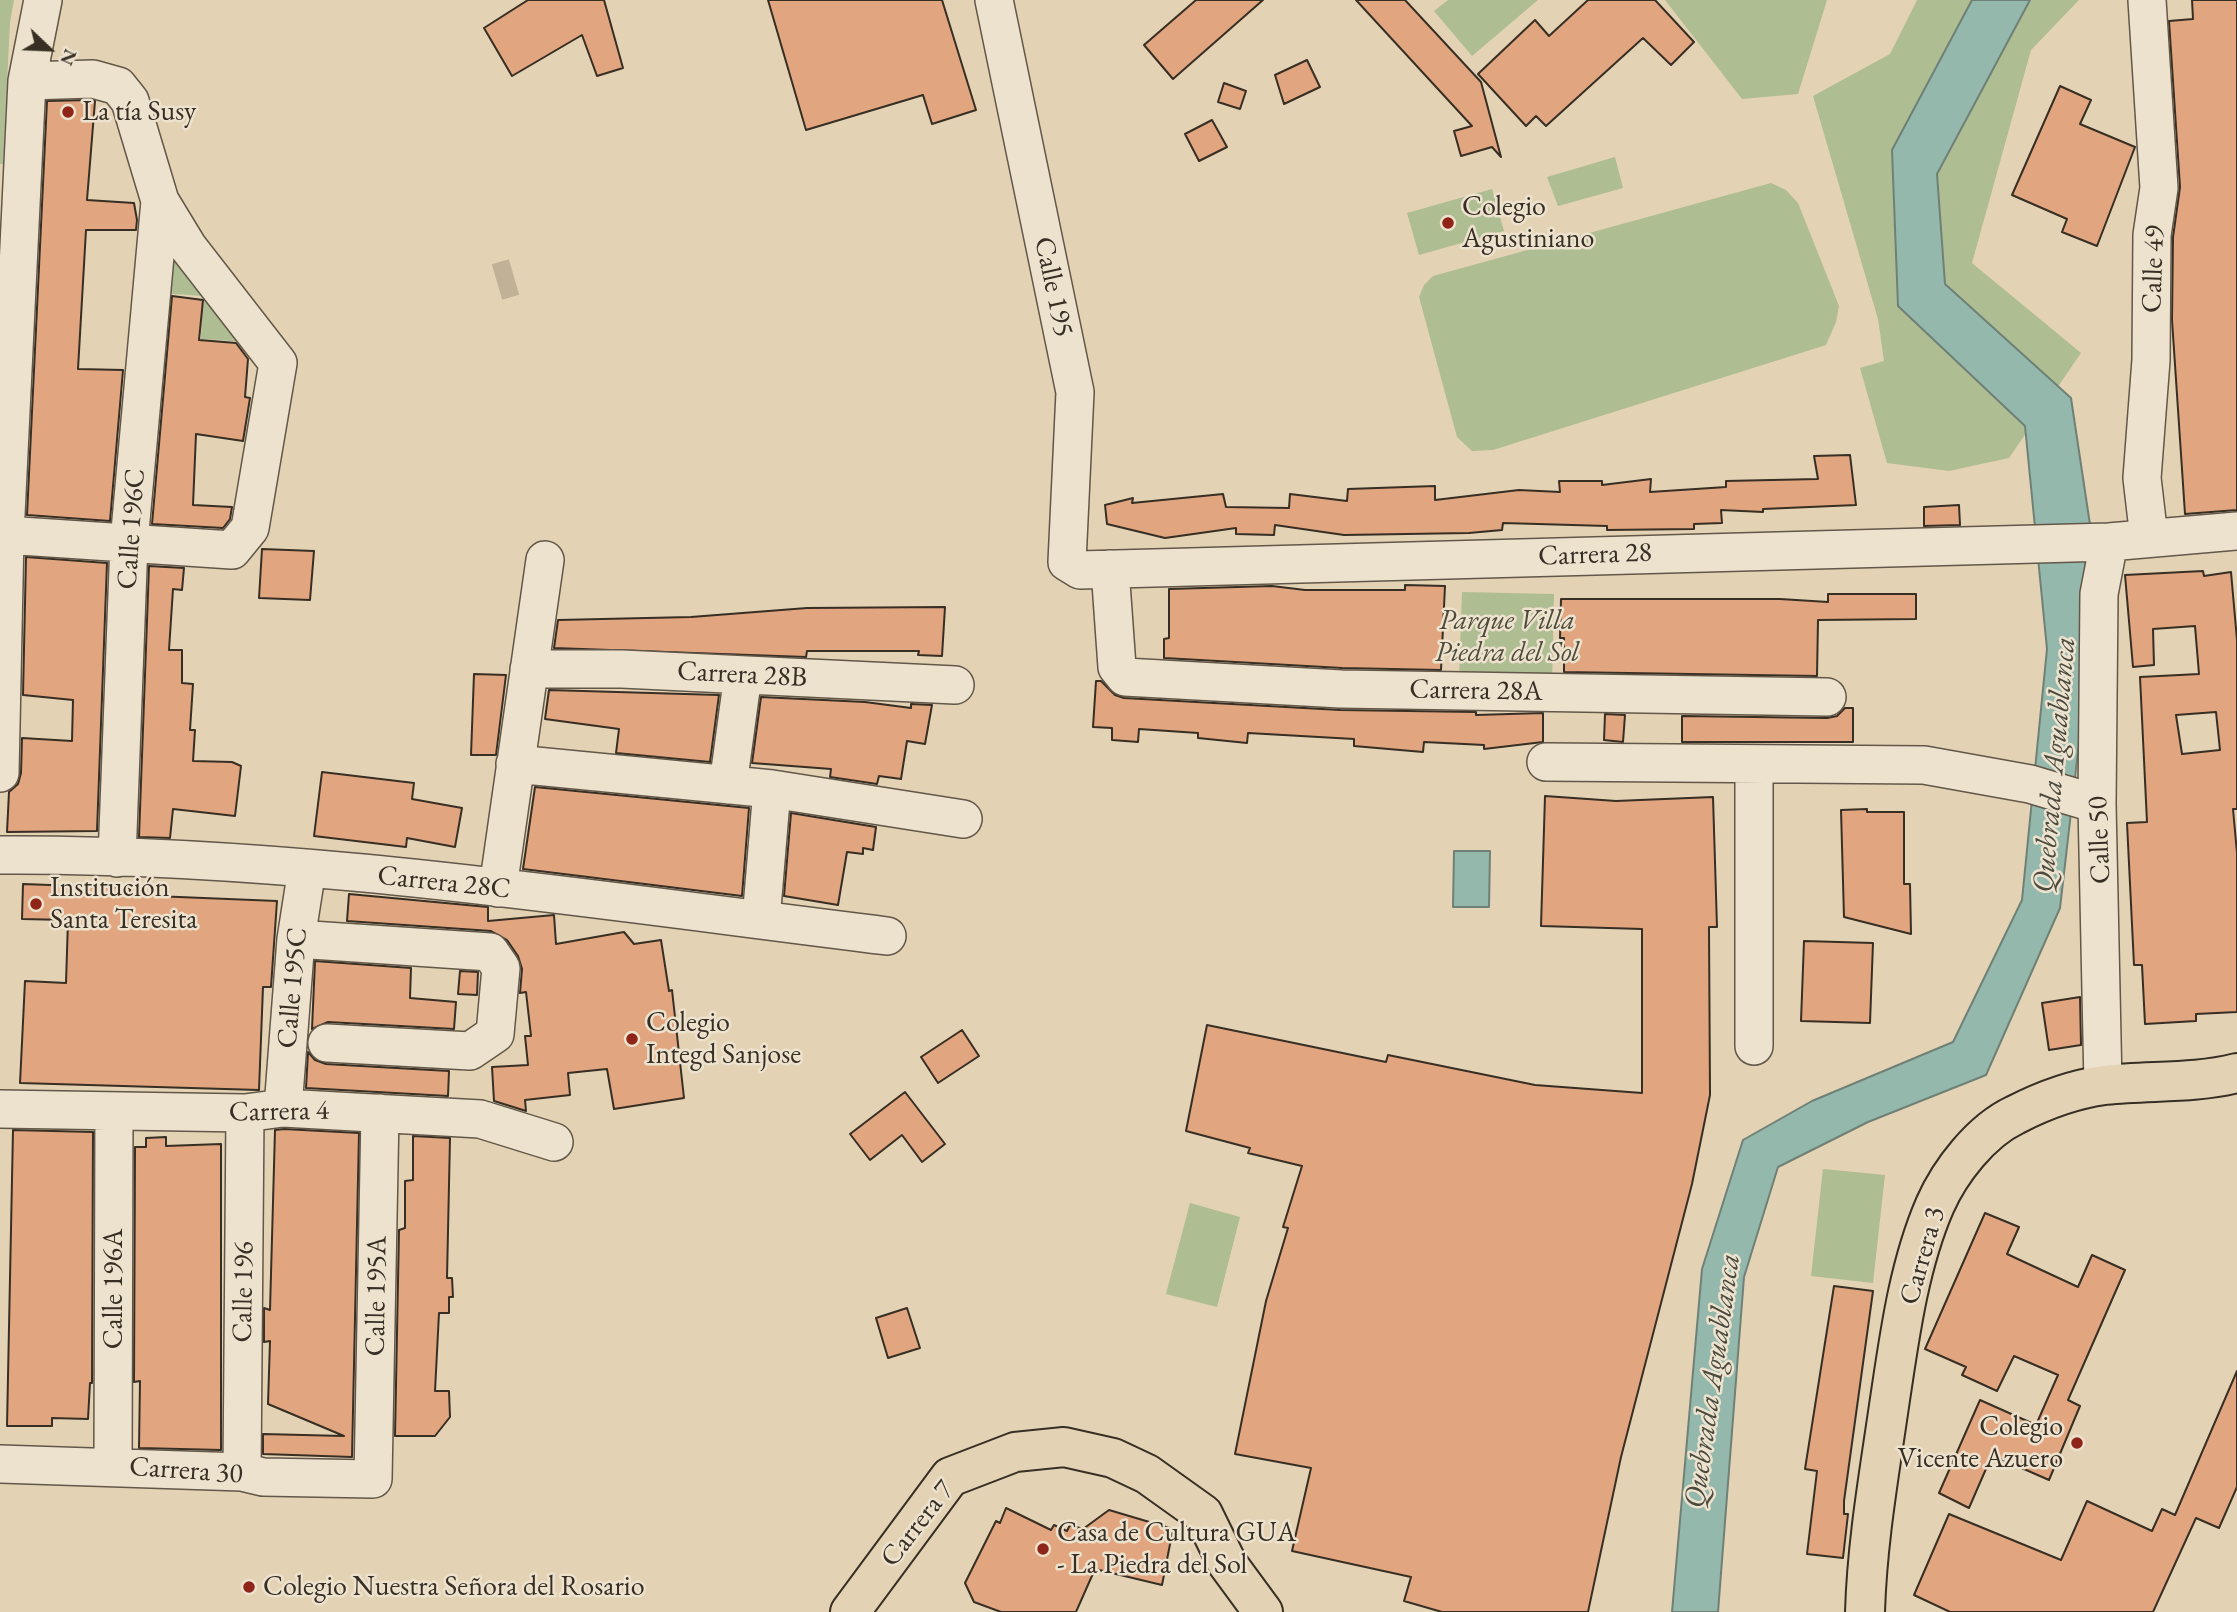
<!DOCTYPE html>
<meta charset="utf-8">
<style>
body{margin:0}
#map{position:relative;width:2237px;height:1612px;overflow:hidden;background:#e3d2b4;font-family:"EB Garamond",serif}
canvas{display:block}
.north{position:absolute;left:14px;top:14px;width:70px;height:70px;-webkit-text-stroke:5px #ede2ce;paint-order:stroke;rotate:113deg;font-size:19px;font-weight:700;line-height:28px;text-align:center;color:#372e24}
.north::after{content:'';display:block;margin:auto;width:24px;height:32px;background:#372e24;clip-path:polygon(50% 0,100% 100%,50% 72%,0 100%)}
</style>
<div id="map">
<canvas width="2237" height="1612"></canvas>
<div class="north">N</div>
</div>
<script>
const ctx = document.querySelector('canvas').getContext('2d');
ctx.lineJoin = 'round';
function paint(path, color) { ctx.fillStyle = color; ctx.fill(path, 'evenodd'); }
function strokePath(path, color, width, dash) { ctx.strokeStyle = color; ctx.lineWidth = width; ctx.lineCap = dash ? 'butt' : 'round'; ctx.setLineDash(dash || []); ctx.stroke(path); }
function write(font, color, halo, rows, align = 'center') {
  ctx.font = font + ' "EB Garamond",serif'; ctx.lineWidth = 5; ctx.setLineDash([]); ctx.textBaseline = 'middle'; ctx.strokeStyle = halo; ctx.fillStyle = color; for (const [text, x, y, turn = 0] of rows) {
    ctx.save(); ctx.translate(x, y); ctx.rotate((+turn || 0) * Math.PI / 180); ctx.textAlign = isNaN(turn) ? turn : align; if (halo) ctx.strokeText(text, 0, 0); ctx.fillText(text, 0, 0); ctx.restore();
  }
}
paint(new Path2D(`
 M0,0H14L10,22L3,164H0Z
 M1448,0H1538L1472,56L1434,11Z
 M1665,0H1827L1798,94L1742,99Z
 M1917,0H2079L2031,50L1972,263L2081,353L2009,458L1949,471L1887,463L1860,368L1884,361L1878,319L1813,96L1890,54Z
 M1615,157L1623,188L1558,206L1547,177Z
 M1771,183L1786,190L1798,203L1839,306L1836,322L1826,345L1493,450L1472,451L1457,437L1419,297L1424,285L1433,276Z
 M1492,189L1504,231L1419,255L1407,213Z
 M150,241L191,258L248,342L201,339L203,296L147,292Z
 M1462,592L1554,594L1552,683L1459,681Z
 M1823,1169L1885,1175L1873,1283L1811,1276Z
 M1190,1203L1240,1217L1217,1307L1166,1294Z`), '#aebd92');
const water = new Path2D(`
 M1972,0H2030L1937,174L1945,284L2071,398L2092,538L2089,656L2060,908L1986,1075L1868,1122L1778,1167L1744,1277L1718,1612H1672L1702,1269L1743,1140L1812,1101L1953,1042L2022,900L2047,649L2025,426L1898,306L1892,150Z
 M1454,851H1490L1489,907H1453Z`);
paint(water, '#95b8ad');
strokePath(water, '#6f8176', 2);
const building = new Path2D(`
 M528,0H604L623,68L597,76L582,35L512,76L484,28Z
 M768,0H942L976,110L932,124L923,95L806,130Z
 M1196,0H1263L1173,79L1144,45Z
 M1356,0H1405L1481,82L1501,157L1492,147L1461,156L1454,131L1472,126Z
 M1588,0H1655L1694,42L1671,65L1643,38L1546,126L1536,116L1526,126L1478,74L1535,20L1549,36Z
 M2192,0H2237V510L2185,514L2172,320L2173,237L2180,187L2169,21L2193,19Z
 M1307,60L1320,87L1284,104L1275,75Z
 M1224,83L1246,91L1240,109L1218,102Z
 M2060,86L2091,100L2080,124L2135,147L2097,246L2062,232L2067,219L2012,195Z
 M90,100L95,101L87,200L134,203L137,220L136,230H86L78,369L123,370L110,521L27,515L47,101Z
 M1212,120L1227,147L1199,161L1185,134Z
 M172,296L203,300L199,340L236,343L248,359L245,397L250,398L243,441L196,434L193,505L232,507L230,519L223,528L152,524Z
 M1850,455L1856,505L1763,509V512L1721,510L1722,523L1694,524V529L1607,530V526L1503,523L1502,530L1469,533L1344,535L1275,525L1274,535L1236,534V528L1165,538L1107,524L1105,505L1133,498L1132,503L1223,494L1226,507L1289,508L1290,494L1347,501L1348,489L1435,486V500L1519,490L1560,492L1559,481H1602V485L1651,479L1650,492L1726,487V481L1818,479L1814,456Z
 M1959,505L1960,525L1924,526V507Z
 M262,549L314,551L310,600L259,598Z
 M26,557L107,563L97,831L7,832L9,792L18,784L21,773L22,738L72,741L73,700L23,695Z
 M149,566L184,568L182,590L173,589L169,650H182V683L193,684L190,730H195L193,761L232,762L241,766L235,816L173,809L170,838L139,837Z
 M2203,571L2204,576L2231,572L2237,640V809H2233L2237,853V1012L2196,1014V1021L2145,1024L2142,965H2134L2127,823L2147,822L2140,677L2199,674L2195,626L2153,629L2154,665L2133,667L2125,575ZM2216,712L2220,750L2182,754L2176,715Z
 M1405,585L1445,586L1441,670L1342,668L1164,658V639L1169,638V589L1272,586L1305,590H1405Z
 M1828,594H1916V619L1818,620L1817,676L1564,672V638H1560L1561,599H1780L1828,602Z
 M945,607L942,656L918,655L919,651H807L806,657L554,648L558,620L691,617L807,608Z
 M474,674L506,675L496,755H471Z
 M1096,681H1101L1115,695L1124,698L1340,710L1476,712V715L1543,713V742L1484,749V745L1424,742L1423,752L1354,746V739L1248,733L1247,743L1198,738V733L1139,729L1138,742L1112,740V728L1093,727Z
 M549,690L719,695L710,762L616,753L619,729L545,719Z
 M761,697L865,702L911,708V704L932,705L925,744L907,741L901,779L879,776L877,784L830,777L831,769L752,763Z
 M1845,708H1853V742H1682V716L1827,718L1837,716Z
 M1605,714L1625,715L1623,742L1604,740Z
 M322,772L414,783L412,799L462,808L455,847L407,838L406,847L314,836Z
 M535,787L749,808L742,896L523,869Z
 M1545,796L1616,801L1713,797L1717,927H1709L1710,1095L1692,1184L1621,1457L1588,1612H1442L1404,1601L1411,1577L1292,1551L1311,1468L1235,1454L1266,1301L1288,1228L1283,1227L1302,1166L1248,1153L1250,1148L1186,1131L1207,1025L1386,1062L1388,1055L1535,1085L1642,1093V929L1541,926Z
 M1867,809V812H1904V884H1910L1911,934L1844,917L1841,810Z
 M791,813L876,827L873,850L863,848V854L847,852L838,905L784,896Z
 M23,884L130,888V895L277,901L271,987H263L259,1090L20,1083L25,981L66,983L68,920L22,919Z
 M349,894L488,907V921L554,915L556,944L624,932L634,944L661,940L669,991L672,990L684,1098L614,1109L607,1069L568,1073L570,1095L525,1100L526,1111L494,1101L492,1067L528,1065L525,1036H531L526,992L520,993L522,969L518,956L507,940L491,931L347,921Z
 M1804,941L1873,943L1870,1023L1801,1021Z
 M315,961L411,968L410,998L456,1002L454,1029L328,1022L312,1029Z
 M460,971L478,972L477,995L458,994Z
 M2080,997L2081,1045L2049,1050L2042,1003Z
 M962,1030L979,1056L938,1083L921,1057Z
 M308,1052L315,1060L326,1064L449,1071L448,1096L306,1088Z
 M905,1092L945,1144L922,1162L902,1135L870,1160L850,1134Z
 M284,1129L359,1133L352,1457L263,1454V1434L344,1436L268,1404L270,1341L264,1342V1308L270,1310L275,1130Z
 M13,1130L93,1132L92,1383H90L88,1419L52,1418V1426H7Z
 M413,1136L450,1138L447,1278H452L453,1297H449V1313H439L435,1391H449L450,1417L435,1436H395L399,1230L405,1228V1181L413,1180Z
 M166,1137V1146L221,1144V1450L139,1448L140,1381L134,1382L135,1147H146V1138Z
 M1985,1213L2019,1227L2007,1254L2078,1287L2092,1255L2125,1270L2068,1400L2080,1406L2049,1480L1992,1455L1969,1508L1939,1493L1980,1400L2036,1425L2058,1375L2014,1356L1997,1391L1962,1375L1966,1367L1925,1349Z
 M1834,1286L1873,1291L1844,1501V1514H1848L1843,1558L1807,1554L1817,1471L1805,1469Z
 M907,1308L920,1348L888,1358L876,1318Z
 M2237,1371V1487L2219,1528L2196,1518L2153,1612H1950L1914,1595L1949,1514L2061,1560L2087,1501L2152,1531L2162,1509L2175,1515Z
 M1006,1508L1051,1530L1054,1525L1067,1531L1070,1525L1083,1529L1109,1510L1173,1529L1162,1585L1095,1569L1076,1612H1001L974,1602L965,1583L996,1521L1000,1523Z`);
paint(building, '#e1a57f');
strokePath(building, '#372e24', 2);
strokePath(new Path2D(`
 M497,282L514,277`), '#c1b197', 37, [37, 18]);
const minor = new Path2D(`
 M994,0L1075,392L1067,562L1080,570L2109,542L2237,531
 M2147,0L2159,188L2152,235L2151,360L2142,478L2149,538
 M27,81L93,79L118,86L130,101L160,201L129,542L117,858
 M5,535L232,550L250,528L278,363L188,247L160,201
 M1110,569L1117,667L1125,677L1341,689L1827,697
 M529,669H622L955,685
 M1546,762L1924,765L2030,784L2097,804
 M515,764L772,789L963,819
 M1754,766V1046
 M0,773L5,535L27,81L43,0
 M728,785L743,675
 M0,855C297,853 593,900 887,936
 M498,888L545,560
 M761,920L772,789
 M296,939L490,952L501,968L495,1034L470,1051L327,1043
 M2103,1085L2097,804L2099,594L2109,542
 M283,1108L296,939L307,869
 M0,1109L245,1113L283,1108L480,1119L554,1142
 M0,1464L242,1472L263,1477L373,1479L380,1113
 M113,1466L114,1112
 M242,1472L245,1113`);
const major = new Path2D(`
 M850,1612L950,1477L1015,1452L1064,1447L1113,1458L1147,1474L1203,1514L1227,1563L1263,1612
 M1865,1612C1867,1543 1879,1475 1889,1406C1899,1340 1908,1267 1935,1205C1950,1171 1981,1131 2015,1115C2042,1101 2075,1089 2105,1085C2149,1080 2194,1084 2237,1073`);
strokePath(minor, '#625748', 40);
strokePath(major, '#372e24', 42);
strokePath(minor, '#ede2ce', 37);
strokePath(major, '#e3d2b4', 38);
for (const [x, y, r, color] of [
 [68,112,7,"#8f2418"],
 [1448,223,7,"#8f2418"],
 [36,904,7,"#8f2418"],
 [632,1039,7,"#8f2418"],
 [2077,1443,7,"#8f2418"],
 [1043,1549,7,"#8f2418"],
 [249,1587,7,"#8f2418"]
]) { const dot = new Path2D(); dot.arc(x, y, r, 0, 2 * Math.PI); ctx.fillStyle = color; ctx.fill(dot); strokePath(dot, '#ede2ce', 2.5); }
write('28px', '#372e24', '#ede2ce', [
 ["La tía Susy",82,112],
 ["Colegio",1462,207],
 ["Agustiniano",1462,239],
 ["Institución",50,888],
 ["Santa Teresita",50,920],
 ["Colegio",646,1023],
 ["Integd Sanjose",646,1055],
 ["Colegio",2063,1427,"right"],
 ["Vicente Azuero",2063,1459,"right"],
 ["Casa de Cultura GUA",1057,1533],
 ["- La Piedra del Sol",1057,1565],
 ["Colegio Nuestra Señora del Rosario",263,1587]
], 'left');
write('28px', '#372e24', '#ede2ce', [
 ["Calle 49",2154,269,-88],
 ["Calle 195",1053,287,78],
 ["Calle 196C",132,529,-86],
 ["Carrera 28",1595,555,-2],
 ["Carrera 28B",742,675,3],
 ["Carrera 28A",1476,691,1],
 ["Calle 50",2100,840,-92],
 ["Carrera 28C",444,883,6],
 ["Calle 195C",293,988,-85],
 ["Carrera 4",279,1112,-1],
 ["Carrera 3",1923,1256,-74],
 ["Calle 196A",114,1289,-90],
 ["Calle 196",244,1292,-89],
 ["Calle 195A",377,1296,-89],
 ["Carrera 30",186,1471,4],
 ["Carrera 7",918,1524,-52]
]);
write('italic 28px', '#4f4b3a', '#ede2ce', [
 ["Parque Villa",1507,621],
 ["Piedra del Sol",1507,653]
]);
write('italic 30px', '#4a4a3f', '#ede2ce', [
 ["Quebrada Aguablanca",2055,765,-85],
 ["Quebrada Aguablanca",1713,1381,-82]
]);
</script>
